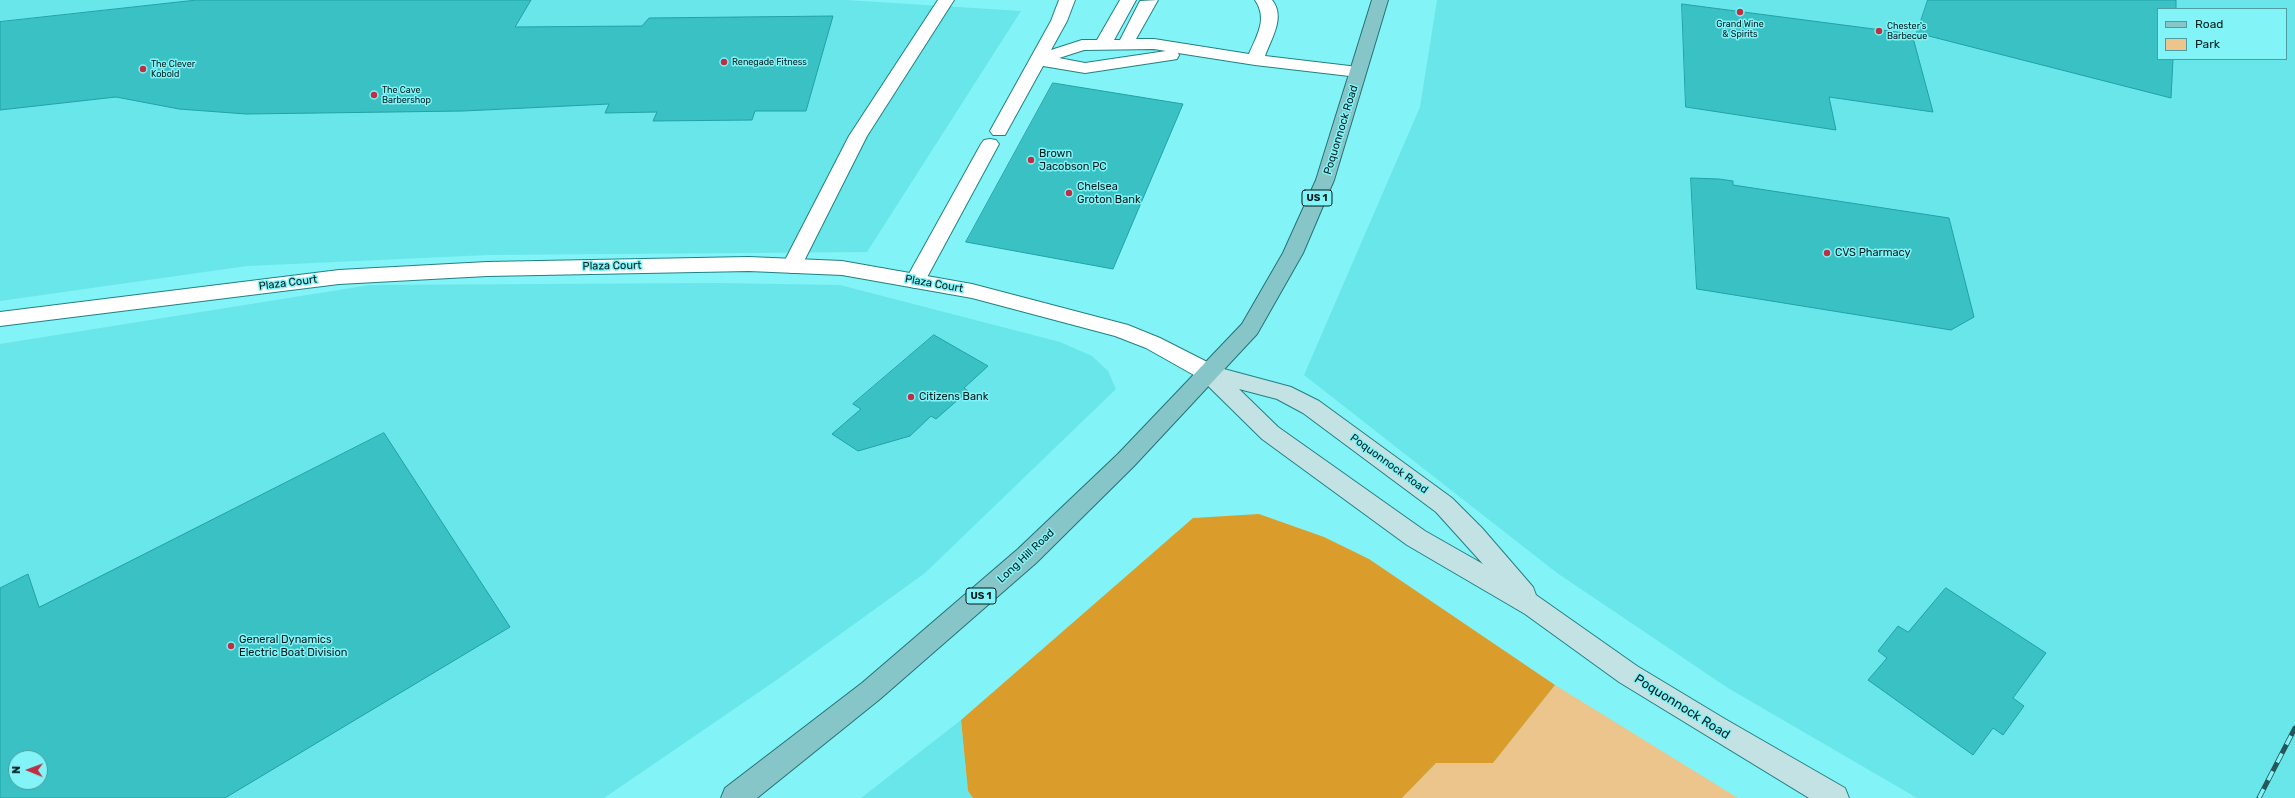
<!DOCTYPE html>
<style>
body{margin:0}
#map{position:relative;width:2295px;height:798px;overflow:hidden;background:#82f3f7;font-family:Rubik,sans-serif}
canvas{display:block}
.legend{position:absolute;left:2157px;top:8px;width:130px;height:52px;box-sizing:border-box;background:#82f3f7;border:1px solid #4f9da0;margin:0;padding:5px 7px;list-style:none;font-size:12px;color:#031c1d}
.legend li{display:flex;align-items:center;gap:8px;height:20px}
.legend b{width:20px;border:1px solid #4f9da0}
.north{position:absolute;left:8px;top:750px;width:40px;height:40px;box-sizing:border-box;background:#82f3f7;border:1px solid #4f9da0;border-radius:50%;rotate:271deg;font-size:11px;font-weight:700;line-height:16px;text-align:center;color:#031c1d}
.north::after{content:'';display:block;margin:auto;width:14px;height:18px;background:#bf2f44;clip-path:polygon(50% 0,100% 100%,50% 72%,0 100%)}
</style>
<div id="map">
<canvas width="2295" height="798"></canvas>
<ul class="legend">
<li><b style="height:5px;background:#87c6c8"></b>Road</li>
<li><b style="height:11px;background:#ebc58b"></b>Park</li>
</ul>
<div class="north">N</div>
</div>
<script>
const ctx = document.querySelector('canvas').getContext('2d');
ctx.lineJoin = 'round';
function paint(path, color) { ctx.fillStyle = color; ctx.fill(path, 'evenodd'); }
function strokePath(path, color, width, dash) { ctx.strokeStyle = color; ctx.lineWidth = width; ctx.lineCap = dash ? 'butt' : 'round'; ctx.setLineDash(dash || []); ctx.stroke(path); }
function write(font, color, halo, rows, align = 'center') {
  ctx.font = font + ' Rubik,sans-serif'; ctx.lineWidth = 3; ctx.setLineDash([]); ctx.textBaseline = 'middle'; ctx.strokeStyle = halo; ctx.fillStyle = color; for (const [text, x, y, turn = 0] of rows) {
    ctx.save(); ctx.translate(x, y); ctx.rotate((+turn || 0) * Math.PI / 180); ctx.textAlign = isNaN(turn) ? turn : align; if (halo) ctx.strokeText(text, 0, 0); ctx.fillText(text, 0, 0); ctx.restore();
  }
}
paint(new Path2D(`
 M0,0H846L1021,11L867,252L488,255L247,266L0,301Z
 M1437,0H2295V798H1917L1728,688L1557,573L1304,375L1420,107ZM2158,9H2286V59H2158Z
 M716,283L840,285L1060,342L1092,356L1108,371L1116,389L925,573L778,679L604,798H0V344L370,285ZM16,758H40V782H16Z
 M961,720L968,791L973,798H861Z`), '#69e6e9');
paint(new Path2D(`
 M1555,685L1738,798H1402L1436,763H1493Z`), '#ebc58b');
paint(new Path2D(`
 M1259,514L1324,537L1369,559L1555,685L1493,763H1436L1402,798H973L968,791L961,720L1193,518Z`), '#da9d2b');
const building = new Path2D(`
 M197,0H531L515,27L642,26L649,18L833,16L806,111H755L752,120L653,121L657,112L605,113L609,104L463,111L246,114L179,109L116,97L0,110V22Z
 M1928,0H2176V9H2158V59H2173L2171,98L1917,33Z
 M1682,4L1912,34L1933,112L1829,97L1836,130L1686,107Z
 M1053,83L1183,104L1113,269L966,242Z
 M1691,178L1719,179L1733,181V185L1949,218L1974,317L1951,330L1697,289Z
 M934,335L988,366L964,388L968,391L936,419L931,416L910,436L858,451L832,434L861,409L853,404Z
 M384,433L510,627L225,798H0V588L28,574L39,607ZM16,758H40V782H16Z
 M1946,588L2046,653L2013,698L2024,706L2003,735L1993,728L1973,755L1868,680L1887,658L1878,651L1898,626L1908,632Z`);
paint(building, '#39c1c4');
strokePath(building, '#21a2a6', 1);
const lane = new Path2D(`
 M938,0H954L867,136L799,271L792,273L785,271L782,266L849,136Z
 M1059,0H1075L1067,21L1051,50L1082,40H1097L1120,0H1136L1114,40H1120L1140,1L1158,0L1136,39H1154L1249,54C1257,35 1268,19 1255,0H1272C1286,17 1271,39 1265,56L1358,67L1364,68L1366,72L1364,76L1358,77L1255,65L1178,53L1179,55L1177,59L1171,60L1085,73L1043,66L1005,135H993L990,131L1051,21ZM1154,49L1166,51L1085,63L1059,58L1084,50Z
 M990,139L996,140L999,144L925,281L922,286L915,288L908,286L905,281L981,144L984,140Z`);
const street = new Path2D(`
 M749,257L842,261L972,284L1128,325L1160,338L1217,367L1220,373L1217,379L1209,381L1201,379L1146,348L1115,336L972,298L842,275L749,271L487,276L339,284L0,326V312L339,270L487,262Z`);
const secondary = new Path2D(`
 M1209,365L1291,387L1319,401L1452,498L1482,528L1533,587L1536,595L1637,666L1725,719L1845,788L1849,798H1809L1619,682L1525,614L1407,545L1262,439L1201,379L1198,373L1201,367ZM1239,389L1277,399L1303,413L1436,512L1483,564L1425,531L1278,427Z`);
const primary = new Path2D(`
 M1372,0H1388L1334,180L1303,253L1257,334L1134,466L1036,563L880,699L757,798H721L725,788L862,683L1018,549L1118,454L1242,324L1283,253L1316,180Z`);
strokePath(lane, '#238083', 2);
strokePath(street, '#238083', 2);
strokePath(secondary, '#238083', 2);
strokePath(primary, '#257274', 2);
paint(lane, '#fff');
paint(street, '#fff');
paint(secondary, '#c3e2e3');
paint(primary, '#87c6c8');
const rail = new Path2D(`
 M2259,798L2295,728`);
strokePath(rail, '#255658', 5);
strokePath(rail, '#82f3f7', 3.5, [10]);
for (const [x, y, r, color] of [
 [1740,12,4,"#bf2f44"],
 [1879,31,4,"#bf2f44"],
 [724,62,4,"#bf2f44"],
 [143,69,4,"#bf2f44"],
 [374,95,4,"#bf2f44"],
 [1031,160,4,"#bf2f44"],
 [1069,193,4,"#bf2f44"],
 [1827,253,4,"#bf2f44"],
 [911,397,4,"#bf2f44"],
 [231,646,4,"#bf2f44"]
]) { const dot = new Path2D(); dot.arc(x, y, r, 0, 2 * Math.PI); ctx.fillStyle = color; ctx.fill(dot); strokePath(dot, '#82f3f7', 1.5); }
write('9px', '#031c1d', '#82f3f7', [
 ["Grand Wine",1740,24,"center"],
 ["& Spirits",1740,34,"center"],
 ["Chester's",1887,26],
 ["Barbecue",1887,36],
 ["Renegade Fitness",732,62],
 ["The Clever",151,64],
 ["Kobold",151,74],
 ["The Cave",382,90],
 ["Barbershop",382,100]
], 'left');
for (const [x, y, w] of [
 [1317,198,30],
 [981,596,30]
]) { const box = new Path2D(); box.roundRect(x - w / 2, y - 8, w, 16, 3); ctx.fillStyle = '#82f3f7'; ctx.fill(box); strokePath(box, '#031c1d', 1); }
write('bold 10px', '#031c1d', null, [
 ["US 1",1317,198],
 ["US 1",981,596]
]);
write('11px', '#031c1d', '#82f3f7', [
 ["Poquonnock Road",1341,130,-73],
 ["Plaza Court",612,266,-1],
 ["Plaza Court",288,283,-7],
 ["Plaza Court",934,284,10],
 ["Poquonnock Road",1389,464,36],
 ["Long Hill Road",1026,556,-43]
]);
write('11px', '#031c1d', '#82f3f7', [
 ["Brown",1039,154],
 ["Jacobson PC",1039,167],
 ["Chelsea",1077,187],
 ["Groton Bank",1077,200],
 ["CVS Pharmacy",1835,253],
 ["Citizens Bank",919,397],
 ["General Dynamics",239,640],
 ["Electric Boat Division",239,653]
], 'left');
write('13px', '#031c1d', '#82f3f7', [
 ["Poquonnock Road",1682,707,32]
]);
</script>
